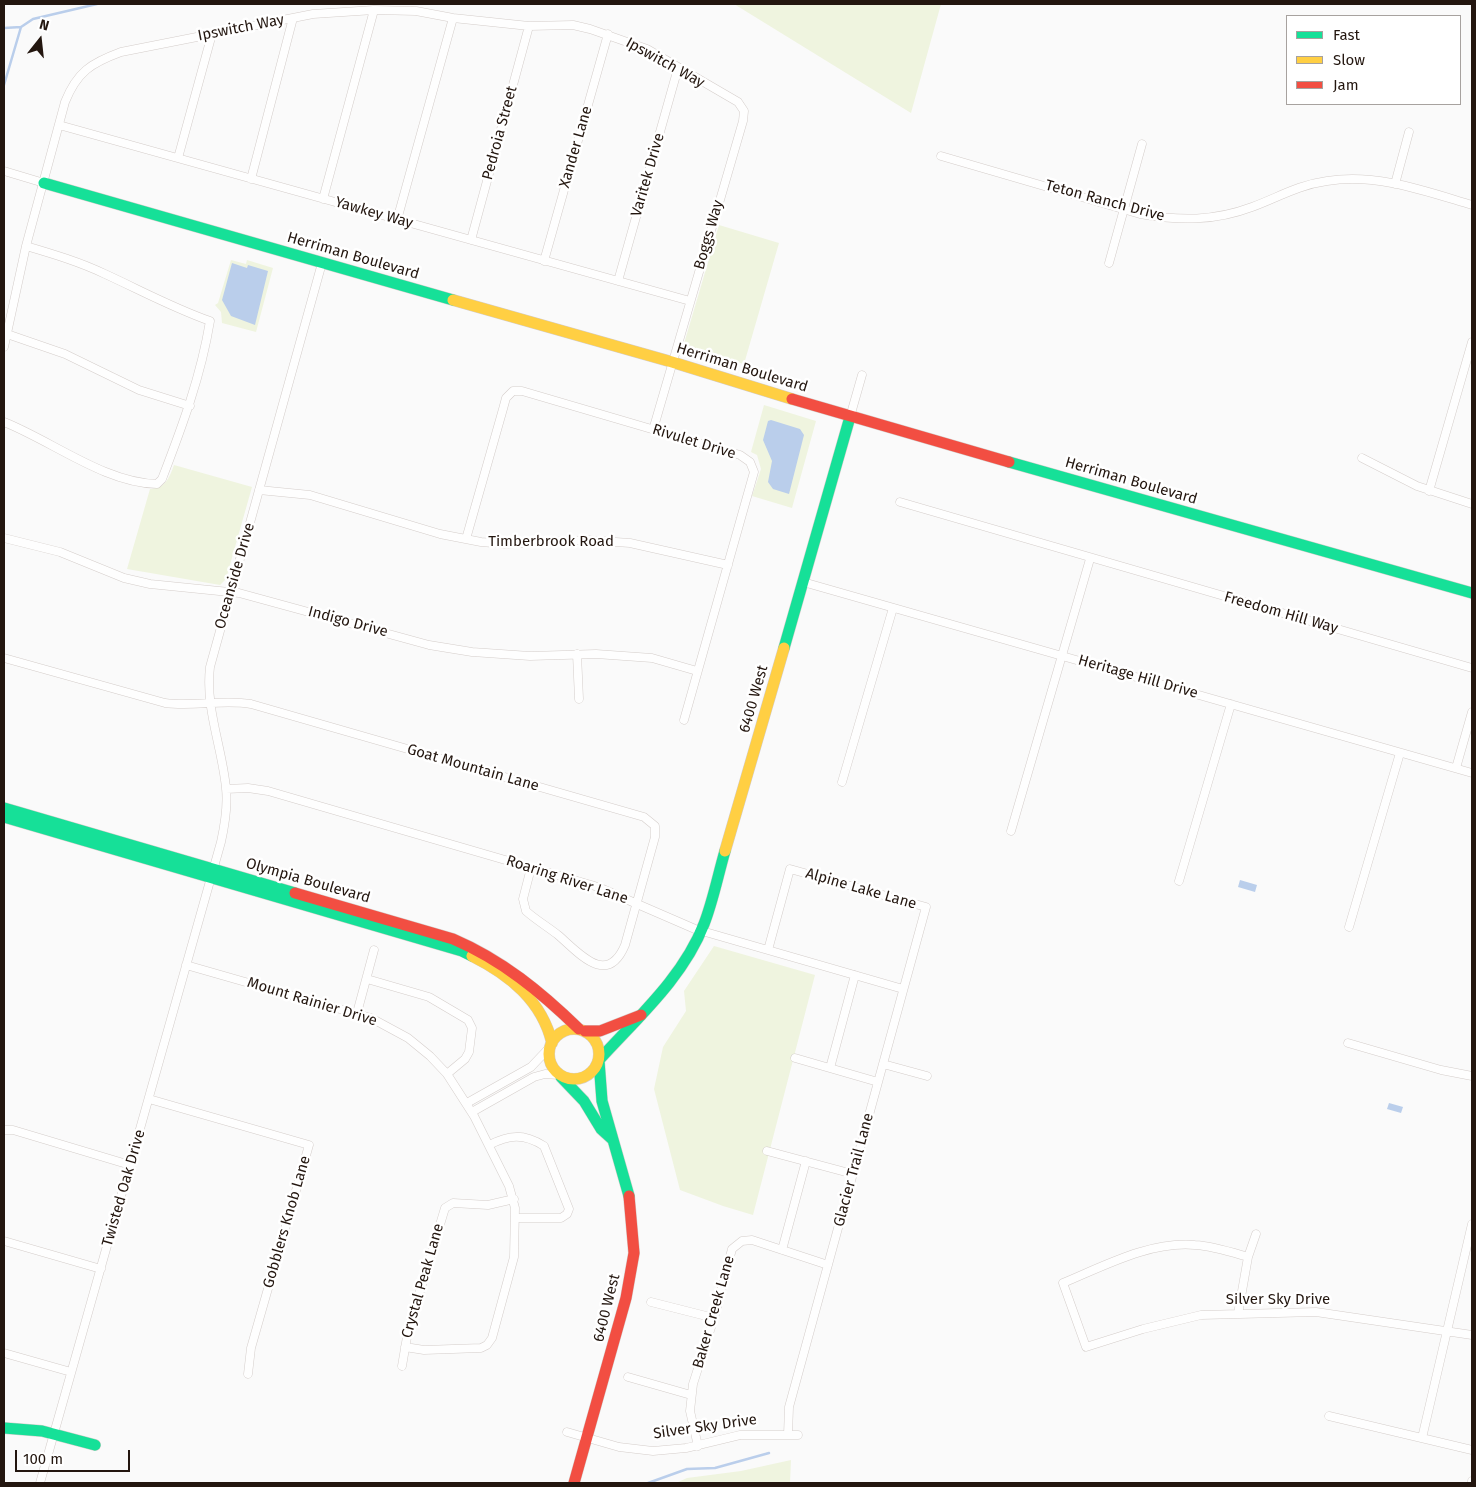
<!DOCTYPE html>
<style>
body{margin:0}
#map{position:relative;width:1476px;height:1487px;overflow:hidden;background:#fafafa;font-family:"Fira Sans",sans-serif}
canvas{display:block}
.frame{position:absolute;inset:0;border:5px solid #23160f;pointer-events:none}
.legend{position:absolute;left:1286px;top:15px;width:175px;height:90px;box-sizing:border-box;background:#fff;border:1px solid #a7a29f;margin:0;padding:6px 9px;list-style:none;font-size:15px;color:#23160f}
.legend li{display:flex;align-items:center;gap:10px;height:25px}
.legend b{width:25px;border:1px solid #a7a29f}
.north{position:absolute;left:15px;top:15px;width:50px;height:50px;-webkit-text-stroke:4px #fff;paint-order:stroke;rotate:16deg;font-size:14px;font-weight:700;line-height:20px;text-align:center;color:#23160f}
.north::after{content:'';display:block;margin:auto;width:18px;height:22px;background:#23160f;clip-path:polygon(50% 0,100% 100%,50% 72%,0 100%)}
.scale{position:absolute;left:15px;top:1450px;width:115px;height:22px;box-sizing:border-box;border:2px solid #23160f;border-top:0;padding-left:6px;font-size:15px;line-height:18px;white-space:nowrap;color:#23160f;-webkit-text-stroke:4px #fff;paint-order:stroke}
</style>
<div id="map">
<canvas width="1476" height="1487"></canvas>
<div class="frame"></div>
<ul class="legend">
<li><b style="height:6px;background:#16e098"></b>Fast</li>
<li><b style="height:6px;background:#ffcf43"></b>Slow</li>
<li><b style="height:6px;background:#f24e42"></b>Jam</li>
</ul>
<div class="north">N</div>
<div class="scale">100 m</div>
</div>
<script>
const ctx = document.querySelector('canvas').getContext('2d');
ctx.lineJoin = 'round';
function paint(path, color) { ctx.fillStyle = color; ctx.fill(path, 'evenodd'); }
function strokePath(path, color, width, dash) { ctx.strokeStyle = color; ctx.lineWidth = width; ctx.lineCap = dash ? 'butt' : 'round'; ctx.setLineDash(dash || []); ctx.stroke(path); }
function write(font, color, halo, rows, align = 'center') {
  ctx.font = font + ' "Fira Sans",sans-serif'; ctx.lineWidth = 5; ctx.setLineDash([]); ctx.textBaseline = 'middle'; ctx.strokeStyle = halo; ctx.fillStyle = color; for (const [text, x, y, turn = 0] of rows) {
    ctx.save(); ctx.translate(x, y); ctx.rotate((+turn || 0) * Math.PI / 180); ctx.textAlign = isNaN(turn) ? turn : align; if (halo) ctx.strokeText(text, 0, 0); ctx.fillText(text, 0, 0); ctx.restore();
  }
}
paint(new Path2D(`
 M734,4H941L911,113Z
 M719,225L779,243L744,364L683,347Z
 M231,260L246,264L247,260L273,268L256,332L222,323L221,312L215,305L218,303Z
 M764,405L816,421L792,508L752,496L761,469L757,455L751,452Z
 M174,465L252,487L226,579L220,585L127,569L150,489C165,488 169,479 174,465Z
 M714,946L815,975L753,1215L723,1206L680,1190L654,1089L663,1047L686,1011L684,991Z
 M791,1460L790,1483H676L687,1478L741,1471Z`), '#eff4df');
paint(new Path2D(`
 M232,263L247,268L248,265L268,271L255,325L231,316L222,300Z
 M771,420L800,429L804,435L789,494L773,489L768,482L772,461L763,440L768,421Z
 M1240,880L1257,885L1255,892L1238,887Z
 M1389,1103L1403,1107L1401,1113L1387,1109Z`), '#baceeb');
strokePath(new Path2D(`
 M4,28L21,27L33,19L97,4
 M4,85L21,27
 M648,1483L687,1469L715,1468L769,1453`), '#baceeb', 2.5);
const street = new Path2D(`
 M59,125L690,301
 M941,156L1140,214C1180,221 1215,221 1252,207C1279,197 1298,185 1327,181C1377,173 1425,191 1472,205
 M178,158L212,34
 M4,171L44,183
 M251,179L293,18
 M1395,184L1409,132
 M323,199L374,10
 M397,220L453,18
 M471,240L529,26
 M544,261L608,34
 M1109,263L1142,144
 M618,281L678,68
 M7,334L65,354L139,390L190,406
 M4,347L26,246L65,102C77,72 91,63 121,52L313,14L374,10L416,11L453,18L529,26L573,25L590,29L647,49L738,102L744,111L743,121L653,430
 M850,417L862,375
 M4,422C52,441 105,483 157,484L162,479C182,427 201,376 210,321C173,308 140,290 105,274C80,262 53,254 26,246
 M1362,458L1417,486L1472,504
 M259,490L310,495L440,534L481,542L505,544L587,540L630,543L728,565
 M1429,491L1472,342
 M900,502L1472,668
 M4,538L60,552L124,578L150,584L239,593L429,645L472,652L530,656L596,654L652,658L697,671
 M466,539L503,409L506,398L513,391H522L740,455L750,462L754,472L684,720
 M803,582L1472,773
 M577,654L579,699
 M4,658L165,703C194,707 222,699 251,704L644,817L655,826V837L625,945C607,988 578,952 558,935C548,927 536,920 526,911L523,899L531,868
 M1456,768L1472,712
 M842,782L893,608
 M226,789L248,788L268,791L598,887L695,929L903,989
 M1011,831L1090,559
 M1179,881L1231,704
 M1349,927L1400,753
 M768,950L790,869L926,907L789,1407L788,1435
 M186,965L371,1018L408,1038L430,1056L447,1074L474,1116L509,1186L515,1208L514,1257L492,1338L487,1345L481,1348L424,1350L405,1347
 M367,979L429,997L468,1020L472,1028L469,1052L465,1059L447,1074
 M357,1013L374,950
 M1348,1043L1441,1070L1472,1076
 M795,1058L878,1082
 M883,1064L927,1076
 M830,1068L855,975
 M149,1099L309,1145L251,1348L248,1374
 M467,1103L531,1067L549,1048
 M472,1112L534,1077L545,1074L559,1075
 M4,1130H13L130,1165
 M489,1145C509,1135 523,1133 544,1146L569,1209L567,1214L561,1218H516
 M767,1151L853,1174
 M4,1241L101,1269
 M782,1250L806,1161
 M1248,1257C1231,1252 1213,1246 1195,1245C1150,1241 1104,1266 1063,1283L1086,1347L1143,1329L1201,1315L1316,1312L1472,1335
 M651,1302L714,1318
 M1238,1314L1248,1257L1256,1234
 M4,1353L71,1372
 M402,1366L408,1331L445,1208L453,1203L488,1205L514,1199
 M628,1377L691,1395
 M1329,1416L1472,1450
 M567,1432L619,1447L653,1451L686,1448L740,1435H798
 M1422,1438L1472,1224
 M698,1446L690,1411L693,1384L714,1318L732,1249L742,1241L752,1240L828,1265
 M40,1483L221,842C225,824 228,807 226,788C222,747 205,708 210,667L322,263
 M1472,1483V1481`);
const fast = new Path2D(`
 M44,183L453,300
 M1009,462L1472,593
 M784,648L850,417
 M4,808L295,893
 M4,817L462,951L472,956
 M599,1060C637,1018 683,978 704,924C713,901 718,875 725,851
 M599,1061L602,1101L629,1196
 M561,1077L584,1101L601,1129L612,1139
 M4,1428L42,1431L95,1445`);
const slow = new Path2D(`
 M453,300L672,362L792,399
 M725,851L784,648
 M472,956C510,975 542,1001 552,1043
 M549 1054a25 25 0 1 1 50 0a25 25 0 1 1-50 0Z`);
const jam = new Path2D(`
 M792,399L1009,462
 M295,893L453,939C502,960 541,992 579,1029
 M585,1031H600L641,1015
 M574,1483L626,1298L634,1253L629,1196`);
strokePath(street, '#d4cdca', 9);
strokePath(fast, '#d4cdca', 12);
strokePath(slow, '#d4cdca', 12);
strokePath(jam, '#d4cdca', 12);
strokePath(street, '#fefefe', 8);
strokePath(fast, '#16e098', 11);
strokePath(slow, '#ffcf43', 11);
strokePath(jam, '#f24e42', 11);
write('15px', '#23160f', '#fff', [
 ["Ipswitch Way",241,28,-11],
 ["Ipswitch Way",665,63,29],
 ["Pedroia Street",500,133,-75],
 ["Xander Lane",576,147,-74],
 ["Varitek Drive",648,175,-74],
 ["Teton Ranch Drive",1105,201,15],
 ["Yawkey Way",374,213,16],
 ["Boggs Way",709,235,-74],
 ["Herriman Boulevard",353,256,16],
 ["Herriman Boulevard",742,368,17],
 ["Rivulet Drive",694,442,17],
 ["Herriman Boulevard",1131,481,16],
 ["Timberbrook Road",551,542],
 ["Oceanside Drive",235,576,-74],
 ["Freedom Hill Way",1281,613,16],
 ["Indigo Drive",348,622,15],
 ["Heritage Hill Drive",1138,677,16],
 ["6400 West",754,699,-74],
 ["Goat Mountain Lane",473,768,16],
 ["Roaring River Lane",567,880,18],
 ["Olympia Boulevard",308,881,16],
 ["Alpine Lake Lane",861,889,16],
 ["Mount Rainier Drive",312,1002,17],
 ["Glacier Trail Lane",854,1170,-75],
 ["Twisted Oak Drive",124,1188,-74],
 ["Gobblers Knob Lane",287,1222,-74],
 ["Crystal Peak Lane",423,1281,-74],
 ["Silver Sky Drive",1278,1300],
 ["6400 West",607,1308,-76],
 ["Baker Creek Lane",714,1312,-74],
 ["Silver Sky Drive",705,1427,-8]
]);
</script>
